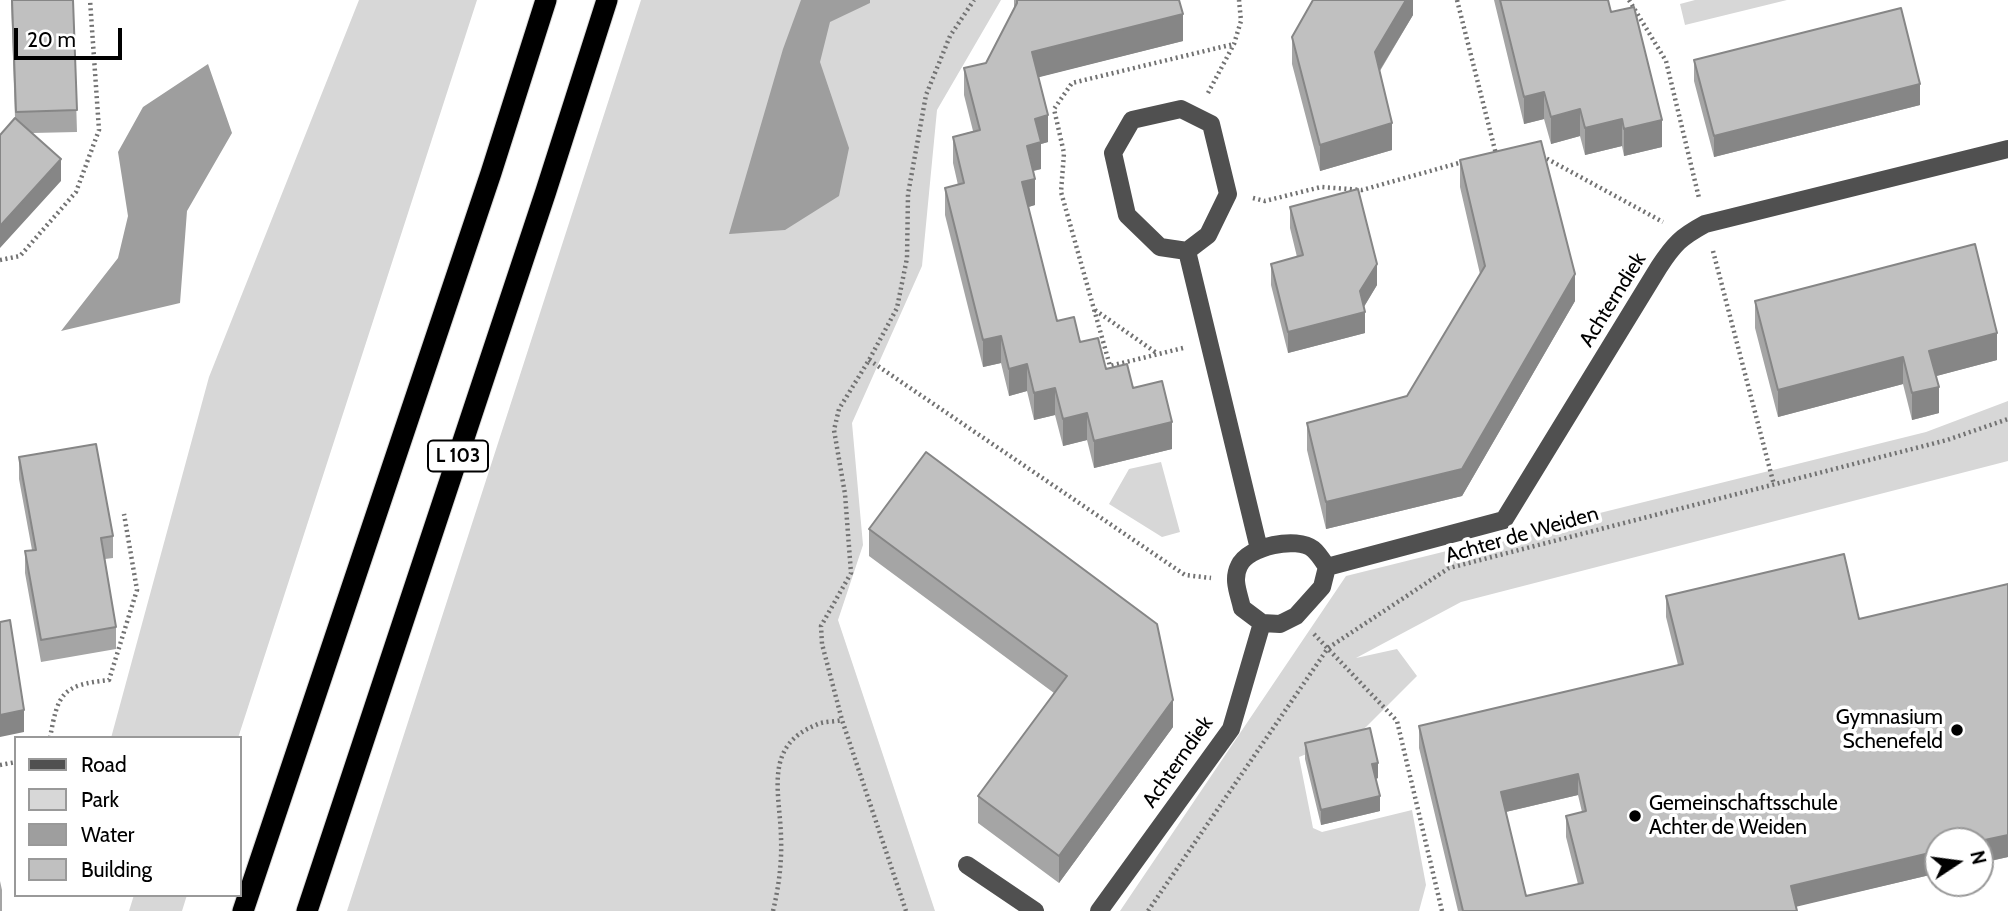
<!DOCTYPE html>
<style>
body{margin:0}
#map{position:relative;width:2008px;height:911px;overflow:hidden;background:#fff;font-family:Cabin,sans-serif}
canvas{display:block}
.legend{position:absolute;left:14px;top:736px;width:228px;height:161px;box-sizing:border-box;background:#fff;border:2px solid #999;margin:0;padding:9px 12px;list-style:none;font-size:21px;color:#000}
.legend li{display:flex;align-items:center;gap:14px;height:35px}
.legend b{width:35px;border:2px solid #999}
.north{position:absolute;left:1924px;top:827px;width:70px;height:70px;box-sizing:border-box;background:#fff;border:2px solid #999;border-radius:50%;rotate:77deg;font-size:19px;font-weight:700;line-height:28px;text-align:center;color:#000}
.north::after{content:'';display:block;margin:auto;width:24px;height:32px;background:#000;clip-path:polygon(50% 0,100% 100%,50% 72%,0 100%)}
.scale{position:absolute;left:14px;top:28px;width:108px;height:32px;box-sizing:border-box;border:4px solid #000;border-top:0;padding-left:9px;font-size:21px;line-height:24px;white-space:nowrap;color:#000;-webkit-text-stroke:5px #fff;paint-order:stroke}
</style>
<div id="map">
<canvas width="2008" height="911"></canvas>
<ul class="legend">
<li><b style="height:9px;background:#505050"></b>Road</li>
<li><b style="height:19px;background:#d7d7d7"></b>Park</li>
<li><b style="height:19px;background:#9e9e9e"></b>Water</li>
<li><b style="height:19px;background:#c0c0c0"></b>Building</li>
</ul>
<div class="north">N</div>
<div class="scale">20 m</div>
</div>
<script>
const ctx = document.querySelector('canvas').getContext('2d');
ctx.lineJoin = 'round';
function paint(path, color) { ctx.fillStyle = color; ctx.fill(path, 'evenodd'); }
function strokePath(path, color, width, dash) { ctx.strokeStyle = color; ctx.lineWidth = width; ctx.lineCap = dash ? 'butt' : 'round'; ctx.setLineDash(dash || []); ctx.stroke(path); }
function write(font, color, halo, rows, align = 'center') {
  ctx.font = font + ' Cabin,sans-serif'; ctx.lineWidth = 7; ctx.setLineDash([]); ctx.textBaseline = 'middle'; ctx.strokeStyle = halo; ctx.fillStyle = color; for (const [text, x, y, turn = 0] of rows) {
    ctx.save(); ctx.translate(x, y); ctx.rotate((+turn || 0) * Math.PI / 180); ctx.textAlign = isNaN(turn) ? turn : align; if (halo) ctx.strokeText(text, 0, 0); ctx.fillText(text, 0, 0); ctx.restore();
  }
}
paint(new Path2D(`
 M359,0H477L238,738H111L209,377Z
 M641,0H1001L937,110L922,266L852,423L863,545L838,620L935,911H347Z
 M1695,0H1787L1685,25L1680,4Z
 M2008,401V461L1461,602L1356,658L1397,649L1417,676L1360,733L1299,757L1313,828L1322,832L1412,810L1426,885L1419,911H1120L1346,576L1926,432Z
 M1161,462L1180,532L1162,537L1109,504L1129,469Z
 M134,895H187L182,911H129Z`), '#d7d7d7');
paint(new Path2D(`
 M801,0H870V3L830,22L820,62L849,148L839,196L785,230L729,234L783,49Z
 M208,64L232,133L187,211L180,303L61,331L118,258L128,216L118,152L143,107Z`), '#9e9e9e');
const highway = new Path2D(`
 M243,911L491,173L546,0
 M307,911L546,191L607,0`);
strokePath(highway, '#dbdbdb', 23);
strokePath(new Path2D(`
 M1457,0L1497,158
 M1629,0L1666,61L1699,198
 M1208,93L1234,44L1241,21L1239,0
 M1542,156L1663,222
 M1253,198L1265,201L1321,187L1362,190L1466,161
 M1713,251L1774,485
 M0,260L20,256L76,192L99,130L90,0
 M1095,310L1158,354
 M1183,348L1110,366L1061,192L1064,153L1054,109L1072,83L1234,44
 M869,360L1185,575L1211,578
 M1314,634L1397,721L1442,911
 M50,738C58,693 62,685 109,680L137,590L124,514
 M0,765L16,762
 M773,911C779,886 782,862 781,837C780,793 763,746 816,725C823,721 834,722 842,720
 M906,911L842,720L822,644L821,626L851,573L845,494L834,430L839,409L869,360L897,308L907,258L908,194L926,95L950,36L974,0
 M1148,911L1328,648L1449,568L1947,440L2008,419`), '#727272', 4.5, [2, 3.5]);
strokePath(new Path2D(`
 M1181,109L1211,124L1228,194L1208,235L1187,251L1160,247L1127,215L1113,153L1132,120Z
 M1187,251L1259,549
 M1327,567L1504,520L1659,267C1674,244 1681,237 1705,224L2008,149
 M1262,623L1242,608C1239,594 1232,580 1239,566C1248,546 1297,536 1313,549C1318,553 1323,561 1327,567
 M967,865L1035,911
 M1099,911L1231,729L1262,623L1280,624L1296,616L1322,587L1327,567`), '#505050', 18);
strokePath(highway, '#000', 21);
paint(new Path2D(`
 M11,0H73L77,132L32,133L61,181L15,118Z
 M1014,0H1179L1183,41L1038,77L1048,142L1041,144V169L1034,171L1035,205L1028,207L1057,321L1080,342L1106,369L1133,388L1172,449L1094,468L1087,440L1063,446L1055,415L1034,420L1027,391L1009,396L1001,363L983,367L945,215V188L958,185L953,163V137L973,131L964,95V68L986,63L1014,10Z
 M1413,0V15L1380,71L1392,150L1320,171L1292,64V37Z
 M1494,0H1608L1611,12L1662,147L1624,156L1622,146L1585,155L1580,136L1551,144L1544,119L1524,124Z
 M1694,60L1920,105L1714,157L1694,81Z
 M1460,160L1575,301L1462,496L1326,529L1307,450V423L1407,396L1480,274L1460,187Z
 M1290,207L1377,285L1364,307L1365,333L1288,353L1271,285V264L1297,257L1290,228Z
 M1755,301L1997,360L1936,376L1939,413L1912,420L1903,384L1778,417L1755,328Z
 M19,457L113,536V558L105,559L116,627V649L41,662L25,573V551L32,550L19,479Z
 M869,529L1173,727L1059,883L978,823V796L1054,693L869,556Z
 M2008,584V857L1796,906L1797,911H1458L1419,748V726L1678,665L1666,617V596L1859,619ZM1578,795L1582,812L1566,816V837L1578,884L1526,896L1506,812Z
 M1305,743L1378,778L1376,779L1380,811L1321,825L1305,759Z
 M0,881L2,890V911H0Z`), '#a5a5a5');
paint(new Path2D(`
 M1406,0H1413V15L1375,78V52Z
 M1183,14V41L1032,79V52Z
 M1920,84V105L1714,157V136Z
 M1544,92V119L1524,124V97Z
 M1580,109V136L1551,144V117Z
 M1048,115V142L1041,144V169L1027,172V146L1035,119Z
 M1622,119V146L1585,155V128Z
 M1662,120V147L1624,156V129Z
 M1392,123V150L1320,171V145Z
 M61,159V181L0,248V226Z
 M1035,179V205L1022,209V182Z
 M1377,264V285L1360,313V291Z
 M1575,274V301L1462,496L1326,529V502Z
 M1365,312V333L1288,353V332Z
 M1997,333V360L1929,378V351Z
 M1001,336V363L983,367V340Z
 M1903,357V384L1778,417V390Z
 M1027,364V391L1009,396V369Z
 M1939,387V413L1912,420V393Z
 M1055,388V415L1034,420V393Z
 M1087,413V440L1063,446V419Z
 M1172,422V449L1094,468V441Z
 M1173,700V727L1059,883V856Z
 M24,710V732L0,737V715Z
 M1378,763V778L1372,780V764Z
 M1578,774V795L1501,813V792Z
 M1380,796V811L1321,825V810Z
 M2008,835V857L1980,863V841Z
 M1938,851V873L1791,908V886Z`), '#868686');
const building = new Path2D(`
 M12,0H73L77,110L16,112Z
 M1017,0H1179L1183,14L1032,52L1048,115L1035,119L1041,142L1027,146L1035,179L1022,182L1057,321L1074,317L1080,342L1098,338L1106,369L1127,364L1133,388L1162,381L1172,422L1094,441L1087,413L1063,419L1055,388L1034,393L1027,364L1009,369L1001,336L983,340L945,188L964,183L953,137L980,130L964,68L986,63L1017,3Z
 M1313,0H1406L1375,52L1392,123L1320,145L1292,37Z
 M1500,0H1608L1611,12L1634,7L1662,120L1624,129L1622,119L1585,128L1580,109L1551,117L1544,92L1524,97Z
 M1901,8L1920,84L1714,136L1694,60Z
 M15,118L61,159L0,226V135Z
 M1541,141L1575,274L1462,469L1326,502L1307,423L1407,396L1485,266L1460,160Z
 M1358,189L1377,264L1360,291L1365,312L1288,332L1271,264L1303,255L1290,207Z
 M1975,244L1997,333L1929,351L1939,387L1912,393L1903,357L1778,390L1755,301Z
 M96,444L113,536L101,538L116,627L41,640L25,551L36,550L19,457Z
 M926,452L1157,624L1173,700L1059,856L978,796L1067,676L869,529Z
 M1844,554L1859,619L2008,584V835L1980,841H1938V851L1791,886L1797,911H1463L1419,726L1683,664L1666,596ZM1578,774L1586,811L1566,816L1583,883L1526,896L1501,792Z
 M10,620L24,710L0,715V622Z
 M1370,728L1378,763L1372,764L1380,796L1321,810L1305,743Z`);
paint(building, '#c0c0c0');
strokePath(building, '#868686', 2);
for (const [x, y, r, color] of [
 [1957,730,7,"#000"],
 [1635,816,7,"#000"]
]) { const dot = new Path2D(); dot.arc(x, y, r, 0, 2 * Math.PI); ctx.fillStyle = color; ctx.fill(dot); strokePath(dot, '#fff', 2.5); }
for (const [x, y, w] of [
 [458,456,60]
]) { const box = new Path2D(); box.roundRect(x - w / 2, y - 15.5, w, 31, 5); ctx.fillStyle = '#fff'; ctx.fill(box); strokePath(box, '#000', 2); }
write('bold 19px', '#000', null, [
 ["L 103",458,456]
]);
write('21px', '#000', '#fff', [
 ["Achterndiek",1613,300,-58],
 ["Achter de Weiden",1522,535,-16],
 ["Achterndiek",1178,762,-55]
]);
write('21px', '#000', '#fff', [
 ["Gymnasium",1943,718],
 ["Schenefeld",1943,742],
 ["Gemeinschaftsschule",1649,804,"left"],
 ["Achter de Weiden",1649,828,"left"]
], 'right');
</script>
